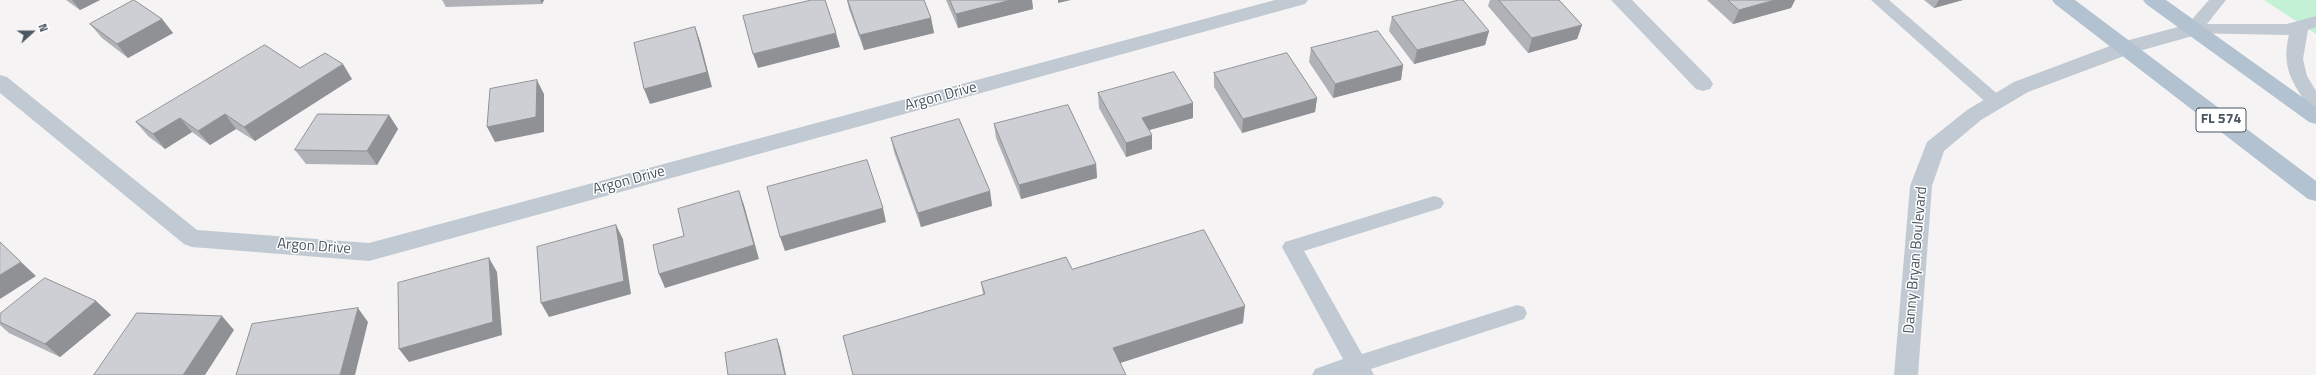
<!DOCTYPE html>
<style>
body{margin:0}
#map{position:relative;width:2316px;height:375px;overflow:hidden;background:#f5f3f3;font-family:"Titillium Web",sans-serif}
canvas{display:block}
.north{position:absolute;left:12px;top:12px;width:40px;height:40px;-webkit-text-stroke:3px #fff;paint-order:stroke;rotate:69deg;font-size:11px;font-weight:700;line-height:16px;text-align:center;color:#4a5661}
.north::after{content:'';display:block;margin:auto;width:14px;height:18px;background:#4a5661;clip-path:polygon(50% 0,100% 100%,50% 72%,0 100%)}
</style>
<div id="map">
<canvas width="2316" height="375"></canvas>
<div class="north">N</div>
</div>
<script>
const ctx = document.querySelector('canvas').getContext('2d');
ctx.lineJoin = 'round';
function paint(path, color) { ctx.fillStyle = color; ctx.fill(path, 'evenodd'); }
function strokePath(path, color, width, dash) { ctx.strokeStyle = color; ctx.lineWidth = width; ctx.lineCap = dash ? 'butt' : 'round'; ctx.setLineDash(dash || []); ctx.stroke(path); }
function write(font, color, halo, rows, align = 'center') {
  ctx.font = font + ' "Titillium Web",sans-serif'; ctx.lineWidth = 3; ctx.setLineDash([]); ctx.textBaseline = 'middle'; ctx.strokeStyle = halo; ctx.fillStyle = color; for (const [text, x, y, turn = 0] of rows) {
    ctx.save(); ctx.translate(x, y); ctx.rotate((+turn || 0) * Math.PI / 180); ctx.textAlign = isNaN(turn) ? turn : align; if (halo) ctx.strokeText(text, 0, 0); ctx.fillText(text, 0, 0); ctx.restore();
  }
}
paint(new Path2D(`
 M2264,0H2316V34Z`), '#c3f1d5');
paint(new Path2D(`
 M1871,0H1889L2002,98L2005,102L2002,106L1996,108L1990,106Z
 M2209,0H2226L2207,24H2287L2316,16V27L2308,30L2303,59L2307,76L2316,91V110L2310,108C2292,83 2281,67 2289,35L2187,33L2185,29L2187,25Z
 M1434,196L1441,198L1444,203L1441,208L1304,251L1362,354L1517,305L1524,307L1527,313L1524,319L1371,369L1374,375H1312L1315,369L1343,359L1282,247L1285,242Z`), '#c1cad2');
paint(new Path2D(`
 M1275,0H1308L1305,4L369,261L192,247L184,244L0,93V75L7,77L197,230L369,243Z
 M1611,0H1632L1710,79L1713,84L1710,89L1703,91L1696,89Z
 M2193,23L2200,24L2203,29L2200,34L2132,53L2028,92L1981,120L1944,151L1932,186L1918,375H1894L1910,186L1927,142L1967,110L2014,82L2118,43Z`), '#c1cad2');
paint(new Path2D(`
 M2052,0H2075L2316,181V201L2308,199L2055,4Z
 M2143,0H2166L2316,107V124L2309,122L2146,4Z`), '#b3c2d1');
paint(new Path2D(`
 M66,0H100L80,10Z
 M442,0H544L542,4L446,7Z
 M847,0H924L931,18L934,33L864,50L849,9Z
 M946,0H1032L1033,9L958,28Z
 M1490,0H1559L1582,25L1577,39L1528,53L1488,6Z
 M1707,0H1795L1791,8L1733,24Z
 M1924,0H1963L1934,8Z
 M1392,17L1489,31L1485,45L1414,64L1389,31Z
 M162,19L173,33L128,58L102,38L90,24Z
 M1311,48L1403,65L1401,80L1333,98L1309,62Z
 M300,68L352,79L255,141L236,129L210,145L192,132L165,149L148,136L136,122Z
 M1214,73L1317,98L1315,112L1242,133L1214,87Z
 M1098,93L1193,118L1149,130L1152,149L1126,157L1099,108Z
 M389,115L398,129L377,165L306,164L295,150Z
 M994,124L1096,164L1097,178L1021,199L996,138Z
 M891,138L990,191L992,206L921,227L894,152Z
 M1072,269L1243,323L1120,363L983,294L981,282Z
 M96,301L111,315L60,357L9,333L0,325V314Z`), '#b0b2b7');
paint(new Path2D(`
 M72,0H100L80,10Z
 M540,0H544L542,4Z
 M1011,0H1032L1033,9L958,28L956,14Z
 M1058,0H1071L1058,3Z
 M1775,0H1795L1791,8L1733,24L1739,10Z
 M1939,0H1963L1934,8Z
 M931,18L934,33L864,50L860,35Z
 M162,19L173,33L128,58L117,44Z
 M1582,25L1577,39L1528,53L1532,38Z
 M695,27L700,41L712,87L650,104L644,89Z
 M1489,31L1485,45L1414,64L1417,50Z
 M836,33L840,47L758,68L753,54Z
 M343,64L352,79L255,141L244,127Z
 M1403,65L1401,80L1333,98L1335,84Z
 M537,80L544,94V132L495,142L487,127Z
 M1317,98L1315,112L1242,133L1243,119Z
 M1193,103V118L1142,132V118Z
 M225,114L236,129L210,145L198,131Z
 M389,115L398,129L377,165L367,151Z
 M180,118L192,132L165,149L153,134Z
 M1152,135V149L1126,157V143Z
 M1096,164L1097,178L1021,199L1019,185Z
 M739,191L744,205L759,259L665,288L659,274Z
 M990,191L992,206L921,227L918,213Z
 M883,208L886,222L785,251L780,237Z
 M616,225L623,239L631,294L549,317L541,303Z
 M489,258L497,272L502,335L409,362L399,349Z
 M21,262L36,276L0,299V275Z
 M96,301L111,315L60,357L45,344Z
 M1245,306L1243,323L1114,365L1113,348Z
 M358,308L368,322L355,375H340Z
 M222,316L234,330L205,375H183Z
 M777,339L780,347L786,375H785Z`), '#909195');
const building = new Path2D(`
 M134,0L162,19L117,44L90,24Z
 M812,0H825L836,33L753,54L743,16Z
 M848,0H924L931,18L860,35Z
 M950,0H1011L956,14Z
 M1459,0H1463L1489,31L1417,50L1392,17Z
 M1499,0H1559L1582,25L1532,38Z
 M1728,0H1775L1739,10Z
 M695,27L707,72L644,89L634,43Z
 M1378,31L1403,65L1335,84L1311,48Z
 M265,45L300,68L325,53L343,64L244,127L225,114L198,131L180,118L153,134L136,122Z
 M1287,53L1317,98L1243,119L1214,73Z
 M1174,72L1193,103L1142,118L1152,135L1126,143L1098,93Z
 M537,80L536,117L487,127L490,89Z
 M1068,105L1096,164L1019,185L994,124Z
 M318,114L389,115L367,151L295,150Z
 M959,119L990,191L918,213L891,138Z
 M867,160L883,208L780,237L767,187Z
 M739,191L754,245L659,274L653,245L684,236L678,209Z
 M616,225L624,281L541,303L537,247Z
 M1204,230L1245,306L1113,348L1126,375H853L843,336L985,294L981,282L1066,257L1072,269Z
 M0,242L21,262L0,275Z
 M489,258L493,322L399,349L398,283Z
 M45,278L96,301L45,344L0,322V314Z
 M358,308L340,375H236L252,324Z
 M137,313L222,316L183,375H94Z
 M777,339L785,375H728L725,353Z`);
paint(building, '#cdcfd5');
strokePath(building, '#909195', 1);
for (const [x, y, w] of [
 [2221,120,50]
]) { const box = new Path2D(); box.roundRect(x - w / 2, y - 12, w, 24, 3); ctx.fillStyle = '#fff'; ctx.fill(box); strokePath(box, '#4a5661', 1); }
write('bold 14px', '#4a5661', null, [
 ["FL 574",2221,120]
]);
write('15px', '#4a5661', '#fff', [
 ["Argon Drive",941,97,-15],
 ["Argon Drive",629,181,-15],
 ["Argon Drive",314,247,4],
 ["Danny Bryan Boulevard",1916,260,-85]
]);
</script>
